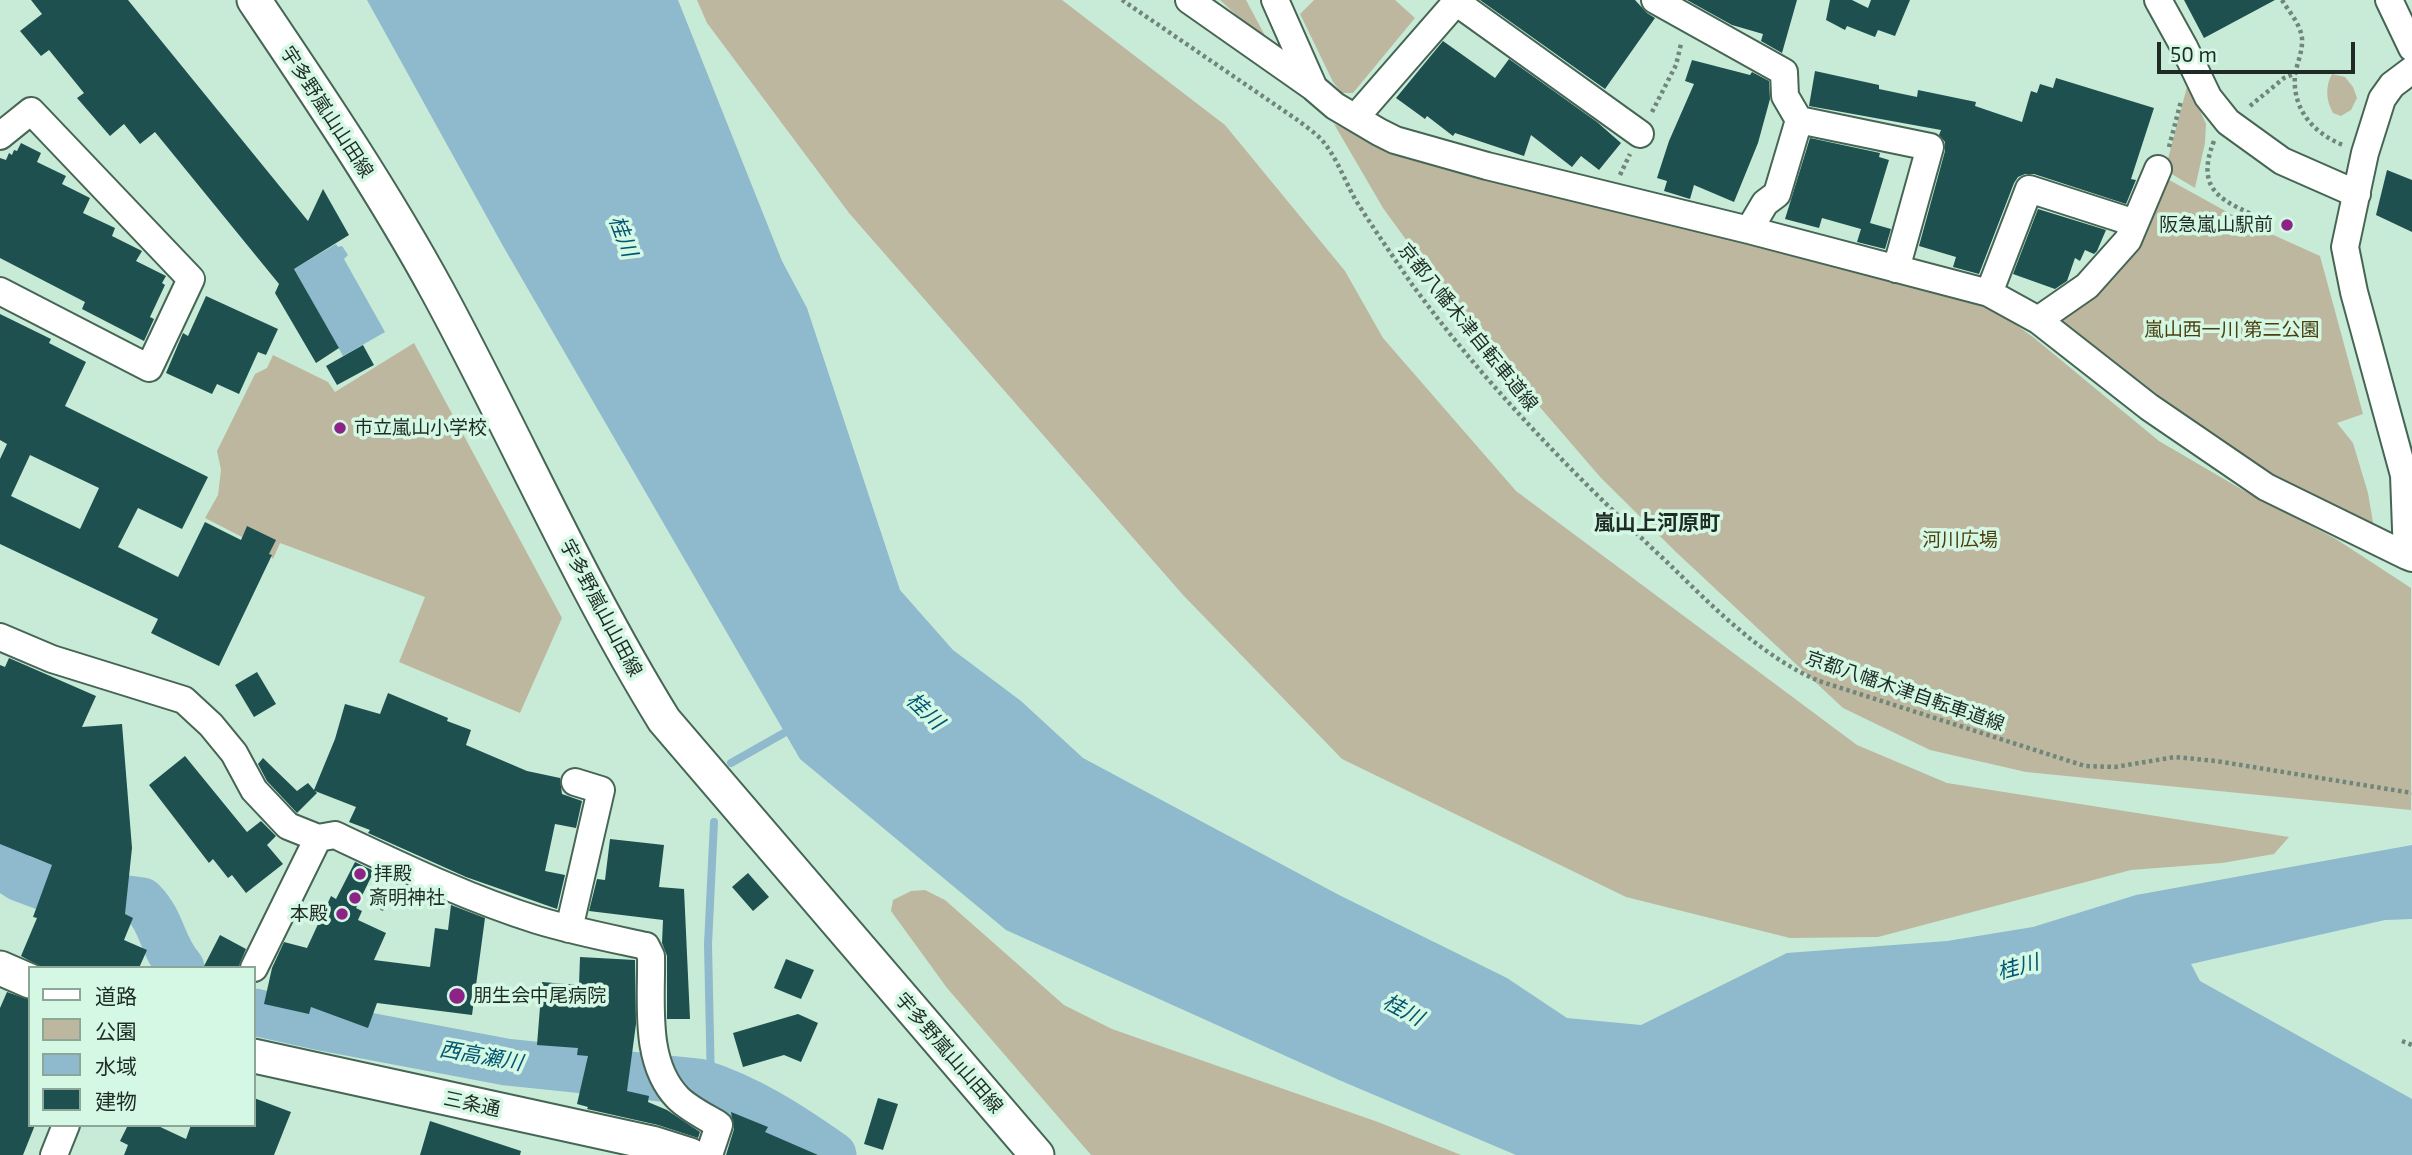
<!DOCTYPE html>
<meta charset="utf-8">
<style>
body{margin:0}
#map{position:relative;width:2412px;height:1155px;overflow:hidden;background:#c8ebd7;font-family:"Exo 2","Noto Sans JP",sans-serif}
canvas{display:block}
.legend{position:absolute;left:28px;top:966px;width:228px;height:161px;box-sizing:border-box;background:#d5f8e4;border:2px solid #8ca698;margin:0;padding:9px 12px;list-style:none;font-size:21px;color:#1f2c25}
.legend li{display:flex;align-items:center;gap:14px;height:35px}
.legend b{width:35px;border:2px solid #8ca698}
.scale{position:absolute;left:2157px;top:42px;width:198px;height:32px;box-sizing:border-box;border:4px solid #1f2c25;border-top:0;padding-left:9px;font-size:21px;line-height:24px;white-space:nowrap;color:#1f2c25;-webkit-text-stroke:5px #d5f8e4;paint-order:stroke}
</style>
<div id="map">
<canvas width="2412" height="1155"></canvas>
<ul class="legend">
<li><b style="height:9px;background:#fff"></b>道路</li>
<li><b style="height:19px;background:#beb79f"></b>公園</li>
<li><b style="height:19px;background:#8fb9cd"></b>水域</li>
<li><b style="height:19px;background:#1e5050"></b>建物</li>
</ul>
<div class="scale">50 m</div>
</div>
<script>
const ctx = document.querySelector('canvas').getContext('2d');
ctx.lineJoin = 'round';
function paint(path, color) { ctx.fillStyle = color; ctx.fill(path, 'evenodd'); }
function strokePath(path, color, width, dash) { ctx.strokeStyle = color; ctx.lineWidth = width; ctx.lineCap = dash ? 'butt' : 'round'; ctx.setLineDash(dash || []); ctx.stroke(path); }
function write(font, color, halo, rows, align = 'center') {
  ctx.font = font + ' "Exo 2","Noto Sans JP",sans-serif'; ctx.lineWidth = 7; ctx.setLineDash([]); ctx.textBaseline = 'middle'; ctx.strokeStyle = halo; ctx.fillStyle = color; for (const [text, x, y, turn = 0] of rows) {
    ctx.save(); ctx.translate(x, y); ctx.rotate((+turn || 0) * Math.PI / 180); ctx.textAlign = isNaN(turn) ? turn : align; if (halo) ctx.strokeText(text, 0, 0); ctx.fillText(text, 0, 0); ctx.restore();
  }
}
paint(new Path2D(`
 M697,0H1062L1225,125L1345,271L1383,338L1516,491L1857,745L1947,783L2289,837L2274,854L2222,863L2131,870L1878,937L1790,938L1626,897L1342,759L1183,595L849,213L707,23Z
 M1220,0H1246L1271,47Z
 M1314,0H1395L1415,18L1353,93H1342L1333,82L1300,14Z
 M2332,74L2345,77L2353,87L2357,98L2351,110L2341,116L2333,113C2326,101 2325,86 2332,74Z
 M2188,83L2206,124L2205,143L2195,188L2165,170Z
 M1334,124L1379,144L1925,287L1995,310L2033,337L2159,441L2241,489L2336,539L2411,588V810L2026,772L1930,750L1843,708L1676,552L1601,478L1463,318L1383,208Z
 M2162,176L2249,224L2320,256L2363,414L2337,423L2353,443L2368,493L2374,528L2278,485L2047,322Z
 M414,343L562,618L520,713L399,662L425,597L280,543L273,559L269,554L275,541L247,527L242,537L205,518L218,495L221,470L217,451L255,374L267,368L273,355L328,382L335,392Z
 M925,890L945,900L1064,1005L1112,1029L1378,1122L1461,1155H1091L947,988L891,911L893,900L911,891Z`), '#beb79f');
paint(new Path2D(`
 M367,0H678L782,261L807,308L900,590L953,650L1021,701L1083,758L1339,895L1507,978L1567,1018L1641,1025L1787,953L1947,941L2033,927L2136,895L2412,845V919L2385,920L2191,964L2200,981L2412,1099V1155H1516L1339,1080L1006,930L800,759L503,246Z
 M336,244L338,247L342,246L348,255L344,259L385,332L343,356L294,269Z`), '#8fb9cd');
strokePath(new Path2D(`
 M731,763L784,733
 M711,1086L708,944L714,822`), '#8fb9cd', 8);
strokePath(new Path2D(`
 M0,865L20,878L44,887L142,901C163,922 162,947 181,968
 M254,1012L326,1028L506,1062L698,1082C749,1098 790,1125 833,1155`), '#8fb9cd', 47);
paint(new Path2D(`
 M31,0H128L308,221L323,189L349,235L294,269L339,348L316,363L275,293L279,284L155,132L140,144L124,124L110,136L77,98L84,93L49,50L41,56L20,31L42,14Z
 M1480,0H1635L1647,13L1655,18L1605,89Z
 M1687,0H1797L1782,53L1761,41L1763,34L1732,25Z
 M1830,0H1852L1868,8L1871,0H1910L1895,36L1878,30L1875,37L1847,26L1845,30L1826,20Z
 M2184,0H2275L2204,38Z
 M1443,41L1495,78L1509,59L1597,122L1621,143L1599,170L1581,156L1572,167L1531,135L1524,156L1455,133L1453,136L1427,116L1425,119L1396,98Z
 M1692,60L1750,75L1752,72L1769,81L1770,99L1758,143L1734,202L1694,185L1690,199L1664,191L1667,181L1657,178L1669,141L1694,84L1685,81Z
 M1815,71L1879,85V89L1917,97L1918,90L1976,102L1975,106L2022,122L2031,91L2037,93L2040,84L2053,88L2056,78L2154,108L2131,179L2136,180L2126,204L2034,174H2025L2018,177L2014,183L1979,274L1953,267L1956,257L1919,246L1945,151V142L1939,135L1941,130L1809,106Z
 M1810,138L1880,153L1879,157L1889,160L1870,223L1891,229L1885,249L1857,242L1861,229L1822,218L1819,228L1785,219Z
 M21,143L41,153L37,162L66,176L62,184L90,198L83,213L115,228L112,236L142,251L136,261L166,276L162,283L165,285L150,317L154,319L144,341L82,309L85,302L0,258V158L6,160L9,153L12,155L14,150L17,151Z
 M2387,170L2412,180V232L2376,215Z
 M2038,209L2106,230L2097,251L2094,254L2085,250L2080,261L2075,258L2067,281L2055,289L2013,274Z
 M206,296L278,329L266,355L258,352L239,394L217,384L212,394L166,373L183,333L188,336Z
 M0,314L51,339L49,343L86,362L65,406L208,477L182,529L138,508L118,547L178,577L205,522L241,540L247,526L276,540L269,554L272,555L219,666L151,633L158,619L0,544V459L7,444L0,440ZM30,455L99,488L80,529L11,496Z
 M363,345L374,365L337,385L326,366Z
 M9,658L96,696L82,727L122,724L132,848L125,914L133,918L124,940L147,950L139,968H43L21,956L37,918L33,917L52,865L0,844V665L5,667Z
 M257,672L276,704L254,717L235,685Z
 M388,693L448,718L447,721L471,730L466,745L527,771L560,778L562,794L582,801L576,828L555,824L545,871L565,875L557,909L466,877L368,833L370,830L349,822L356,807L315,791L317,793L297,813L267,781L258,764L263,758L297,791L308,783L314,790L335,739L345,704L380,714Z
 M185,756L247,832L261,821L276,836L267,845L283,864L246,893L232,875L228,878L213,859L209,863L149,785Z
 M610,839L664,845L659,887L684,889L690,1019H667V956L662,943L663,920L589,911L597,879L605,880Z
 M355,862L374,871L356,908L362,911L358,920L386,933L374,960L430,967L435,928L448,930L451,905L485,918L472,1015L377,1003L368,1028L311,1007L309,1014L264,1004L272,968L284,942L307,948L331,896L336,899Z
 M748,873L769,897L753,911L732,887Z
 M220,935L246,949L238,968H203Z
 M580,957L635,960L636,1024L627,1091L649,1096L648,1102L667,1110L700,1132L698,1138L658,1125L587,1109L588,1107L577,1104L588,1056L577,1055L578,1048L537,1045L542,982L579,985Z
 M786,959L814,970L801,999L774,988Z
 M7,992L30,1000V1125H35L23,1155H0V1008Z
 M798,1014L818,1023L801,1062L784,1055L743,1067L733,1033Z
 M254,1098L291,1112L274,1155H124L128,1145L120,1141L128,1125H156L186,1139L191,1125H254Z
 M878,1098L898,1104L883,1150L864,1144Z
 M731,1112L768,1127L765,1132L818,1155H726L734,1129Z
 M430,1121L521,1151L520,1155H420Z`), '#1e5050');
const minor = new Path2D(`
 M1189,0L1313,87
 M1275,0L1314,88L1335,106L1379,132L1395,140L1487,166L1749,230L1989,293L2038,320L2149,407L2266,487L2407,556
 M1655,0L1784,72L1785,96L1799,120L1777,194L1765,203L1749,230
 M2158,0L2184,47L2208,97L2228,122L2282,161L2357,194
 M2389,0L2412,48
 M1456,2L1640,134
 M2412,70L2392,85L2382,99L2365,153L2345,247L2354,292L2404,475L2407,556L2412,558
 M1355,118L1458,0
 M1799,120L1930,147L1896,269
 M0,136L31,111L191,279L149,368L0,291
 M1989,293L2029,189L2135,223
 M2038,320L2087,286L2128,240L2158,169
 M0,637L52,659L184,700L211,725L234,753L254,790L288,826L318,838L335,835C401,866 467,898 537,920C573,931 609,938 646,946L651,956C652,1002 643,1062 678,1098C689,1109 706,1117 719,1125L709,1155
 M569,929L601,790L575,782
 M254,968L318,838
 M54,1155L66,1125`);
const major = new Path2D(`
 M254,0C318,95 383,191 438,292C515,434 579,582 664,720L1037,1155
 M0,968L30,981
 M254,1056L652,1143L690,1155`);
strokePath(minor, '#466554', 30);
strokePath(major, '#466554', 37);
strokePath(new Path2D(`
 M1122,0L1296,119C1304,125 1314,132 1321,139C1336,156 1344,179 1355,199C1373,228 1392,255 1411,283C1486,386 1576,477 1669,564C1713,607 1762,657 1819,681L2085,766L2115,767L2175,757L2216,761L2412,793
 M2282,0C2289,12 2300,23 2302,38C2303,51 2297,63 2295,75C2292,109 2313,133 2343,145
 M2250,106L2284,78L2296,73
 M1652,112L1676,65L1681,44
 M2214,141C2193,194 2226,202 2267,221
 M2169,147L2181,101
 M1620,175L1630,154
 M375,904L385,910
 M2402,1041L2412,1045`), '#6f8679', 4.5, [3.5, 3.5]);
strokePath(minor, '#fff', 26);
strokePath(major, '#fff', 33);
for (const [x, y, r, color] of [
 [2287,225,7,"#8d2287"],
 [340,428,7,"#8d2287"],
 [360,874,7,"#8d2287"],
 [355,898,7,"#8d2287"],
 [342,914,7,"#8d2287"],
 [457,996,9,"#8d2287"]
]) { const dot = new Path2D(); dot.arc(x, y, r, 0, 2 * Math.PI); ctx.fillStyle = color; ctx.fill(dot); strokePath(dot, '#d5f8e4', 2.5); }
write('19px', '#1f2c25', '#d5f8e4', [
 ["宇多野嵐山山田線",327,112,57],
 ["京都八幡木津自転車道線",1468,327,51],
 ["宇多野嵐山山田線",601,608,62],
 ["京都八幡木津自転車道線",1905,691,19],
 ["宇多野嵐山山田線",949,1053,49],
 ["三条通",472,1104,12]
]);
write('19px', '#1f2c25', '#d5f8e4', [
 ["阪急嵐山駅前",2273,225,"right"],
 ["市立嵐山小学校",354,428],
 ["拝殿",374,874],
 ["斎明神社",369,898],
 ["本殿",328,914,"right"],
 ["朋生会中尾病院",473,996]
], 'left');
write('19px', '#4c3e0e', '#d5f8e4', [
 ["嵐山西一川 第二公園",2232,330],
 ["河川広場",1960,540]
]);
write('italic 21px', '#005571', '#d5f8e4', [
 ["桂川",623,236,69],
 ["桂川",925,711,44],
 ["桂川",2018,967,-15],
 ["桂川",1403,1010,28],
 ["西高瀬川",481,1056,10]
]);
write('bold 21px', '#1f2c25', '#d5f8e4', [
 ["嵐山上河原町",1657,523]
]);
</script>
